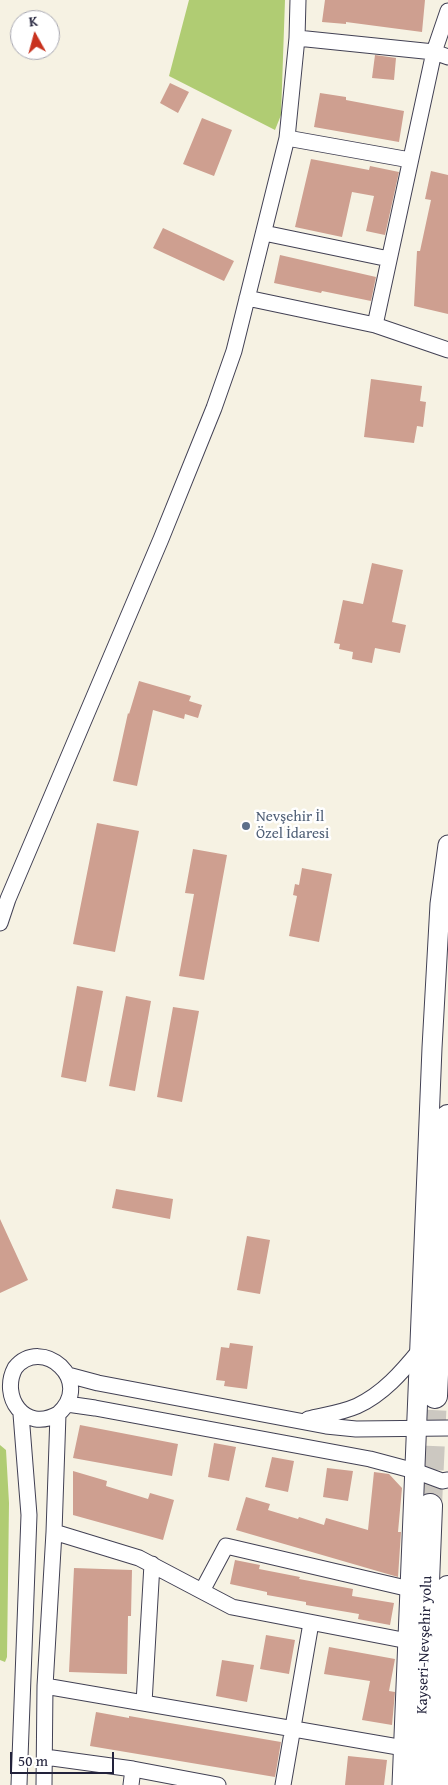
<!DOCTYPE html>
<meta charset="utf-8">
<style>
body{margin:0}
#map{position:relative;width:448px;height:1785px;overflow:hidden;background:#f6f2e3;font-family:"Gentium Book Plus",serif}
canvas{display:block}
.north{position:absolute;left:10px;top:10px;width:50px;height:50px;box-sizing:border-box;background:#fff;border:1px solid #a7a7b1;border-radius:50%;rotate:353deg;font-size:14px;font-weight:700;line-height:20px;text-align:center;color:#22223b}
.north::after{content:'';display:block;margin:auto;width:18px;height:22px;background:#c8321e;clip-path:polygon(50% 0,100% 100%,50% 72%,0 100%)}
.scale{position:absolute;left:10px;top:1752px;width:104px;height:22px;box-sizing:border-box;border:2px solid #22223b;border-top:0;padding-left:6px;font-size:15px;line-height:18px;white-space:nowrap;color:#22223b;-webkit-text-stroke:4px #fff;paint-order:stroke}
</style>
<div id="map">
<canvas width="448" height="1785"></canvas>
<div class="north">K</div>
<div class="scale">50 m</div>
</div>
<script>
const ctx = document.querySelector('canvas').getContext('2d');
ctx.lineJoin = 'round';
function paint(path, color) { ctx.fillStyle = color; ctx.fill(path, 'evenodd'); }
function strokePath(path, color, width, dash) { ctx.strokeStyle = color; ctx.lineWidth = width; ctx.lineCap = dash ? 'butt' : 'round'; ctx.setLineDash(dash || []); ctx.stroke(path); }
function write(font, color, halo, rows, align = 'center') {
  ctx.font = font + ' "Gentium Book Plus",serif'; ctx.lineWidth = 5; ctx.setLineDash([]); ctx.textBaseline = 'middle'; ctx.strokeStyle = halo; ctx.fillStyle = color; for (const [text, x, y, turn = 0] of rows) {
    ctx.save(); ctx.translate(x, y); ctx.rotate((+turn || 0) * Math.PI / 180); ctx.textAlign = isNaN(turn) ? turn : align; if (halo) ctx.strokeText(text, 0, 0); ctx.fillText(text, 0, 0); ctx.restore();
  }
}
paint(new Path2D(`
 M189,0H285L281,115L275,130L169,76Z
 M0,1445L6,1450L9,1503L7,1657L5,1662L0,1660Z`), '#b0cc73');
paint(new Path2D(`
 M325,0H425L422,32L346,22V24L322,22Z
 M375,55L396,58L394,80L372,78Z
 M170,83L189,92L178,113L160,103Z
 M320,93L346,97V100L404,111L399,142L314,127Z
 M202,118L232,130L214,176L183,164Z
 M311,159L369,170L370,166L399,172L385,235L366,231L374,196L352,192L342,237L295,227Z
 M431,171L448,175V314L414,306L417,251H420L431,200L425,199Z
 M163,228L234,261L224,281L153,248Z
 M280,255L376,277L371,301L322,291L321,293L274,283Z
 M371,379L422,386L420,401L426,402L423,427L417,426L414,443L364,437Z
 M372,563L403,570L392,622L406,625L400,653L375,648L372,663L352,659L353,652L339,649L340,644L334,643L343,600L363,604Z
 M139,681L191,696L189,701L202,705L198,718L185,714L184,719L153,710L137,786L113,781L128,713L129,714Z
 M97,823L139,831L115,952L73,944Z
 M193,849L227,855L204,980L179,976L194,894L185,893Z
 M302,868L332,874L319,942L289,936L297,896L293,895L295,884L299,885Z
 M77,986L103,991L86,1082L61,1077Z
 M126,996L151,1001L135,1091L109,1086Z
 M173,1007L199,1011L182,1102L157,1097Z
 M116,1189L173,1199L170,1219L112,1208Z
 M0,1219L28,1280L0,1293Z
 M247,1236L270,1240L260,1294L237,1290Z
 M230,1343L253,1346L247,1389L224,1386L225,1381L216,1380L221,1347L229,1348Z
 M80,1425L178,1444L172,1476L73,1458Z
 M214,1443L236,1447L229,1481L208,1477Z
 M272,1457L294,1461L288,1492L265,1487Z
 M327,1468L353,1471L348,1501L323,1497Z
 M73,1471L107,1481L106,1486L148,1499L150,1493L174,1500L163,1540L73,1515Z
 M374,1472L389,1474L402,1488L398,1532H401L398,1577L236,1530L246,1497L270,1504L268,1510L298,1519L299,1517L324,1525L326,1518L368,1530Z
 M235,1560L260,1565L259,1569L300,1577L299,1579L353,1589L352,1596L394,1603L390,1625L358,1619L359,1614L306,1605V1602L267,1595V1592L230,1584Z
 M74,1568L132,1570L131,1616H128L127,1674L69,1672Z
 M266,1635L295,1640L289,1674L260,1669Z
 M329,1647L395,1659L389,1691L395,1692L392,1725L362,1720L370,1681L324,1674Z
 M222,1660L254,1665L247,1702L216,1696Z
 M96,1712L129,1718V1716L281,1742L275,1777L90,1746Z
 M348,1756L387,1760L384,1785H345Z`), '#ce9f90');
strokePath(new Path2D(`
 M430,1506L435,1396`), '#ccc8c1', 24, [24, 12]);
const minor = new Path2D(`
 M297,38L434,52L448,57
 M287,138L410,160
 M264,233L389,259
 M247,298L375,325L448,350
 M375,325L434,52L448,11
 M0,923L8,899L161,539L214,408L234,351L287,138L297,38L298,0
 M68,1375L98,1383L326,1426L356,1429L448,1428
 M67,1404L95,1408L370,1459L415,1471L442,1481L448,1480
 M308,1419C324,1415 341,1413 357,1406C383,1394 402,1372 420,1350
 M54,1532L139,1558L232,1607L408,1641
 M202,1591L226,1546L410,1589
 M45,1686L404,1748
 M144,1703L152,1564
 M45,1757L133,1769L218,1785
 M19,1785L29,1515L21,1414
 M44,1785L45,1686L54,1532L58,1414C95,1381 42,1335 15,1368C0,1396 24,1433 58,1414
 M131,1785L133,1769
 M283,1785L311,1623`);
const tertiary = new Path2D(`
 M402,1785L432,1048L440,904L448,845`);
const trunk = new Path2D(`
 M435,1396L448,1117
 M419,1785L430,1506
 M440,1785L448,1588`);
strokePath(minor, '#424154', 17);
strokePath(tertiary, '#424154', 21);
strokePath(trunk, '#424154', 26);
strokePath(minor, '#fff', 15);
strokePath(tertiary, '#fff', 19);
strokePath(trunk, '#fff', 24);
for (const [x, y, r, color] of [
 [246,826,5,"#5c6f8a"]
]) { const dot = new Path2D(); dot.arc(x, y, r, 0, 2 * Math.PI); ctx.fillStyle = color; ctx.fill(dot); strokePath(dot, '#fff', 2); }
write('15px', '#4e5e75', '#fff', [
 ["Nevşehir İl",256,817],
 ["Özel İdaresi",256,834]
], 'left');
write('15px', '#22223b', '#fff', [
 ["Kayseri-Nevşehir yolu",425,1645,-88]
]);
</script>
